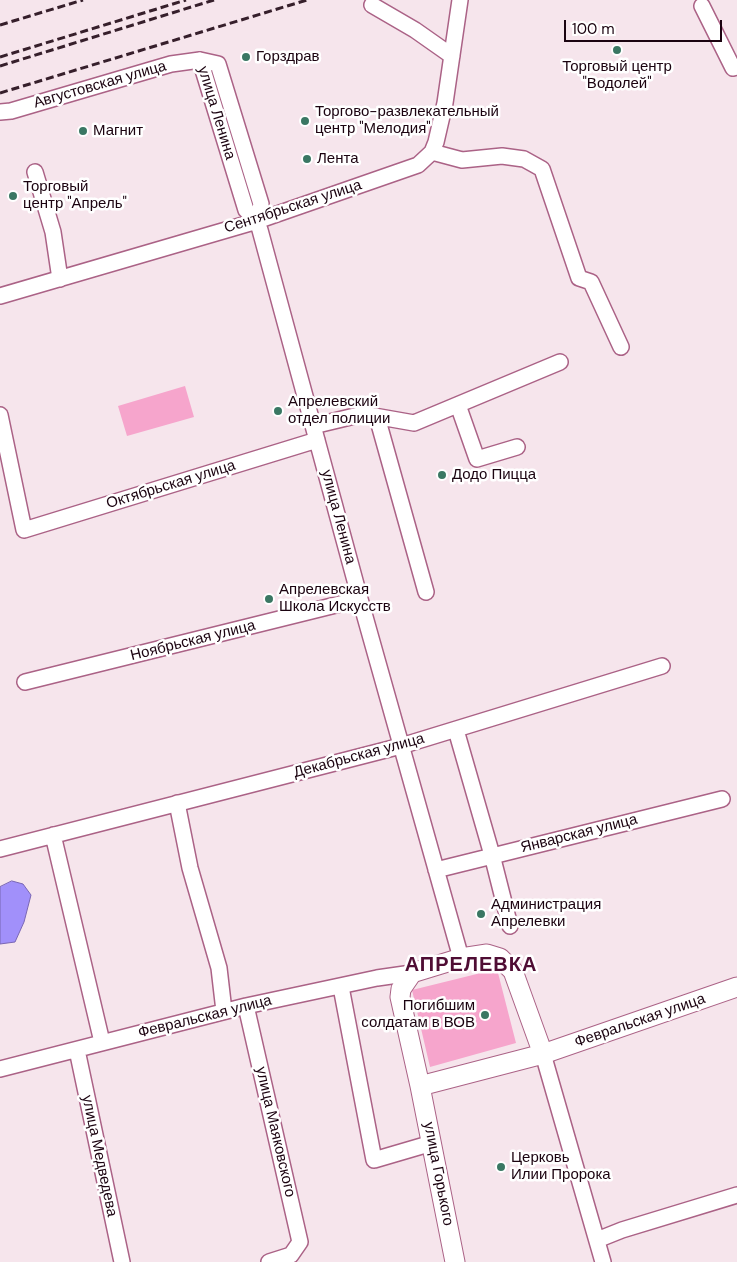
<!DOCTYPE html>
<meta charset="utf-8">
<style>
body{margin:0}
#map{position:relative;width:737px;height:1262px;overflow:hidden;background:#f6e5ec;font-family:"DM Sans",sans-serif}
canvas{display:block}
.scale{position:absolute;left:564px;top:20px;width:158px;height:22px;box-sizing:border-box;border:2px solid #1b0310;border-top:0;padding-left:6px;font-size:15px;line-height:18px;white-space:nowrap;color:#1b0310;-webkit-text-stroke:4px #fff;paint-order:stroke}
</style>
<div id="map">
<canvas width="737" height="1262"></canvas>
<div class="scale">100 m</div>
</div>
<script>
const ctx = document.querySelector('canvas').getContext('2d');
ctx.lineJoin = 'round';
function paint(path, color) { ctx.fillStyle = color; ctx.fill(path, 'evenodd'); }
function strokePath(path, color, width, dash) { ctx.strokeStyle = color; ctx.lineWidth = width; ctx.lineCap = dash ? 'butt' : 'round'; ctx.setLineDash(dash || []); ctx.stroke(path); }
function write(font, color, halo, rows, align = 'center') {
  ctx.font = font + ' "DM Sans",sans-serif'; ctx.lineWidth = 5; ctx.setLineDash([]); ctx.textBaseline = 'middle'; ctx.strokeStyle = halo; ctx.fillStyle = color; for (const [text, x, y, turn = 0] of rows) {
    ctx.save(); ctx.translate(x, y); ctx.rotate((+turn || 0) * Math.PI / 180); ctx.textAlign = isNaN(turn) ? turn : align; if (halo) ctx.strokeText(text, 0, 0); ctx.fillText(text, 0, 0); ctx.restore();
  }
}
paint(new Path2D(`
 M185,386L194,417L127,436L118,406Z
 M497,969L516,1043L430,1067L412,990Z`), '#f6a5cc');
const water = new Path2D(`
 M12,881L23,884L31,895L24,922L15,942L0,944V887Z`);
paint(water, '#a190fa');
strokePath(water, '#7966b4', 1);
const minor = new Path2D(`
 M372,5L415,30L452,56
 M702,6L733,68L737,67
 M200,60L246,210L257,221
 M0,112L11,111L171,64L200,60L218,64L261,204L257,221L260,230L360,599L461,958
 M432,152L462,160L502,156L524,159L542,169L579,278L591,282L621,347
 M35,172L53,232L60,279
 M0,296L257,221L418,165L432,152L436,142L445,103L460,0
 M458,405L477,459L517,447
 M0,415L24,530L317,440
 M377,417L426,592
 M313,426L363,414L414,423L560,362
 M25,682L360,599
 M456,730L492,855L510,926
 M177,803L190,868L219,968L224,1011
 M53,835L102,1042
 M0,849L401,746L662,666
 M436,870L722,799
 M341,987L374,1160L432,1143
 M246,1006L300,1242L291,1255L269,1262
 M77,1050L122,1262
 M543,1054L603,1262
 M0,1069L246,1006L377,978L412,973
 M597,1240L622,1230L737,1195`);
const major = new Path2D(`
 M420,1086L543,1054L737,987
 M455,1262L420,1086L400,997L401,989L412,973L461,958L487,954L500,958L513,971L543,1054`);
strokePath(minor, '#ab6286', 18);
strokePath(major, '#ab6286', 21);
strokePath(minor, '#fff', 15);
strokePath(major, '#fff', 19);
strokePath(new Path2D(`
 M0,25L83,0
 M0,57L186,0
 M0,66L214,0
 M0,93L307,0`), '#361f2b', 3, [8, 4]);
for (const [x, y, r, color] of [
 [617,50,5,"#3a7763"],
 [246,57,5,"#3a7763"],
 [305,121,5,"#3a7763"],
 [83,131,5,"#3a7763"],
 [307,159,5,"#3a7763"],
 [13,196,5,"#3a7763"],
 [278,411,5,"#3a7763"],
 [442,475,5,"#3a7763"],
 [269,599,5,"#3a7763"],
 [481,914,5,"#3a7763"],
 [485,1015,5,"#3a7763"],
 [501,1167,5,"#3a7763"]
]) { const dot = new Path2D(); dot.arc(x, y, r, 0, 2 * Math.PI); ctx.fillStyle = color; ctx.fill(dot); strokePath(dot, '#fff', 2); }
write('15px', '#1b0310', '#fff', [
 ["Горздрав",256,57],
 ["Торговый центр",617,67,"center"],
 ["\"Водолей\"",617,84,"center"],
 ["Торгово-развлекательный",315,112],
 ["центр \"Мелодия\"",315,129],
 ["Магнит",93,131],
 ["Лента",317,159],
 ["Торговый",23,187],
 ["центр \"Апрель\"",23,204],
 ["Апрелевский",288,402],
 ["отдел полиции",288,419],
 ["Додо Пицца",452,475],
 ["Апрелевская",279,590],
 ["Школа Искусств",279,607],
 ["Администрация",491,905],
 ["Апрелевки",491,922],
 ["Погибшим",475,1006,"right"],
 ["солдатам в ВОВ",475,1023,"right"],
 ["Церковь",511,1158],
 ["Илии Пророка",511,1175]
], 'left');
write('15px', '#1b0310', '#fff', [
 ["Августовская улица",100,85,-16],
 ["улица Ленина",216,113,73],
 ["Сентябрьская улица",293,207,-18],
 ["Октябрьская улица",171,485,-17],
 ["улица Ленина",338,517,75],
 ["Ноябрьская улица",193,641,-14],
 ["Декабрьская улица",359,756,-15],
 ["Январская улица",579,834,-14],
 ["Февральская улица",205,1017,-14],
 ["Февральская улица",640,1021,-19],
 ["улица Маяковского",275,1132,77],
 ["улица Медведева",99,1156,78],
 ["улица Горького",438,1174,79]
]);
ctx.letterSpacing = '1px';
write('bold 20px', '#4f0d34', '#fff', [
 ["АПРЕЛЕВКА",471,966]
]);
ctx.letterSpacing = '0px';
</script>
